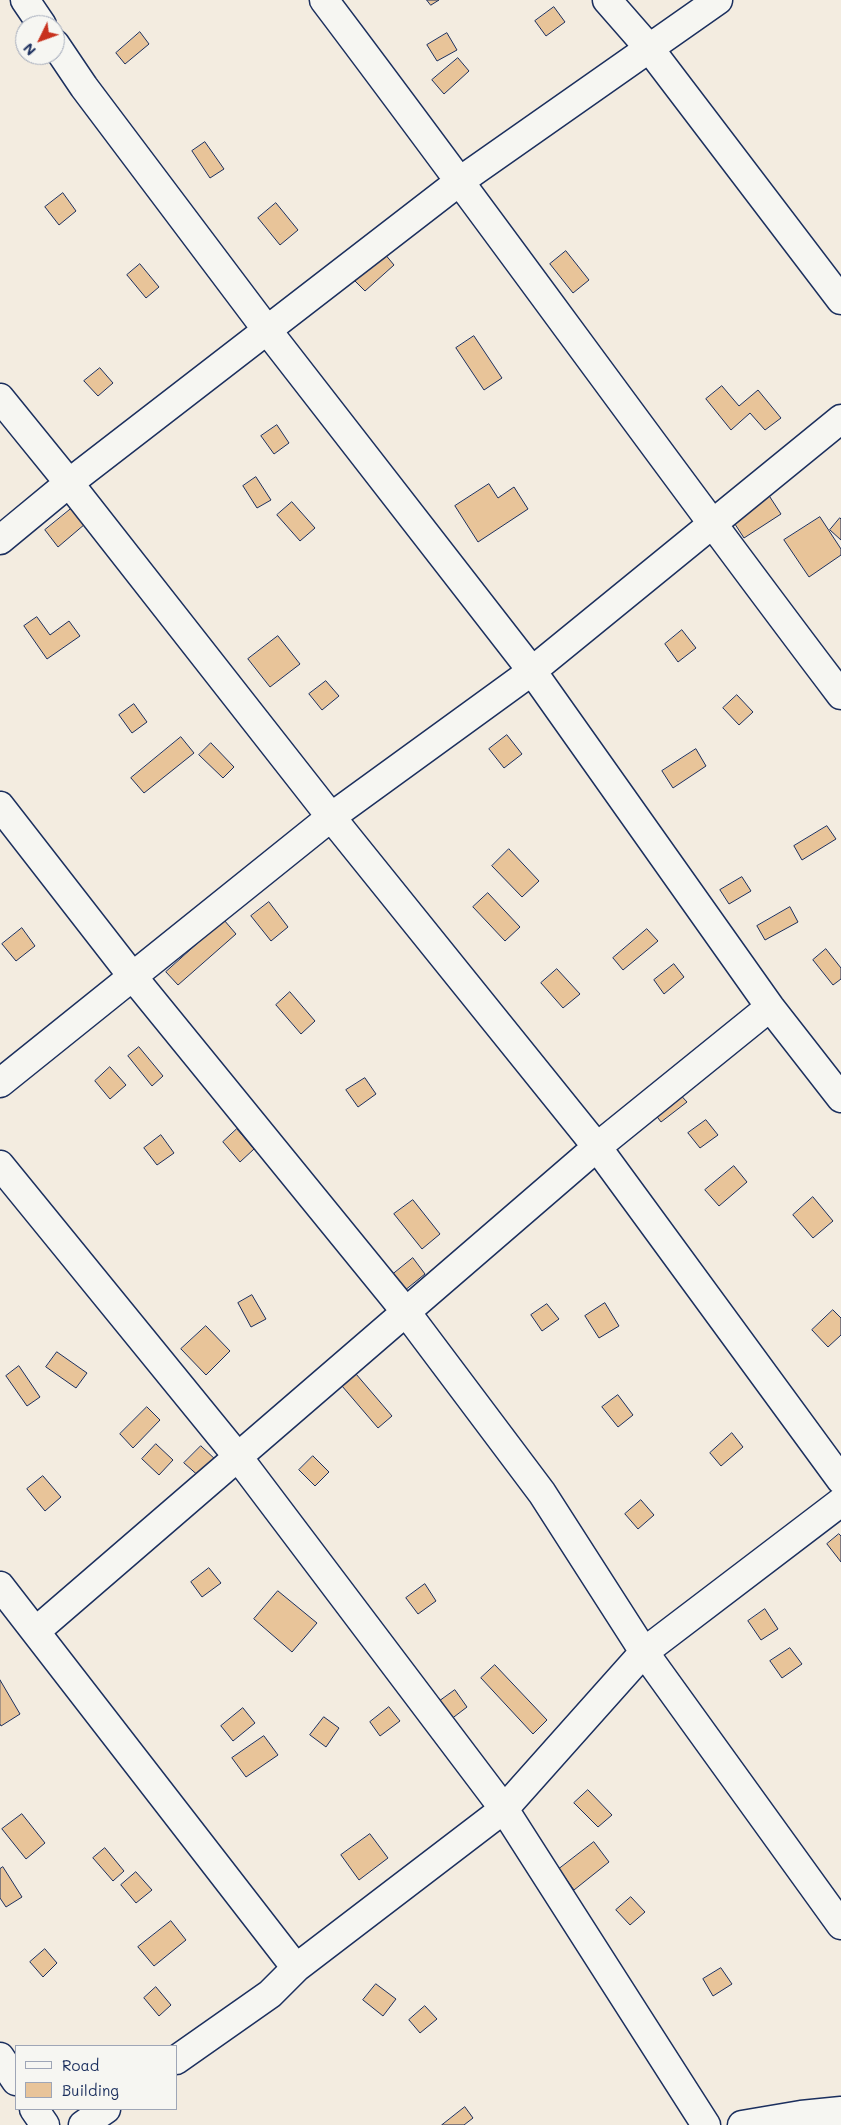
<!DOCTYPE html>
<style>
body{margin:0}
#map{position:relative;width:841px;height:2125px;overflow:hidden;background:#f3ece0;font-family:Mali,sans-serif}
canvas{display:block}
.legend{position:absolute;left:15px;top:2045px;width:162px;height:65px;box-sizing:border-box;background:#f6f6f2;border:1px solid #9ea6b7;margin:0;padding:6px 9px;list-style:none;font-size:15px;color:#1b2f5e}
.legend li{display:flex;align-items:center;gap:10px;height:25px}
.legend b{width:25px;border:1px solid #9ea6b7}
.north{position:absolute;left:15px;top:15px;width:50px;height:50px;box-sizing:border-box;background:#f6f6f2;border:1px solid #9ea6b7;border-radius:50%;rotate:228deg;font-size:14px;font-weight:700;line-height:20px;text-align:center;color:#1b2f5e}
.north::after{content:'';display:block;margin:auto;width:18px;height:22px;background:#c8321e;clip-path:polygon(50% 0,100% 100%,50% 72%,0 100%)}
</style>
<div id="map">
<canvas width="841" height="2125"></canvas>
<ul class="legend">
<li><b style="height:6px;background:#f6f6f2"></b>Road</li>
<li><b style="height:14px;background:#e8c499"></b>Building</li>
</ul>
<div class="north">N</div>
</div>
<script>
const ctx = document.querySelector('canvas').getContext('2d');
ctx.lineJoin = 'round';
function paint(path, color) { ctx.fillStyle = color; ctx.fill(path, 'evenodd'); }
function strokePath(path, color, width, dash) { ctx.strokeStyle = color; ctx.lineWidth = width; ctx.lineCap = dash ? 'butt' : 'round'; ctx.setLineDash(dash || []); ctx.stroke(path); }
const building = new Path2D(`
 M427,0H439L431,5Z
 M554,7L565,22L546,36L535,21Z
 M140,32L149,44L125,64L116,53Z
 M447,33L457,50L437,61L427,45Z
 M458,58L469,71L444,94L432,80Z
 M205,142L224,169L210,178L192,151Z
 M63,193L76,211L59,225L45,207Z
 M276,203L298,230L280,245L258,218Z
 M566,251L589,280L573,293L550,264Z
 M384,253L394,265L365,291L353,279Z
 M140,264L159,287L146,298L127,275Z
 M474,336L502,378L484,390L456,348Z
 M100,368L113,383L98,396L84,381Z
 M722,386L739,406L758,390L781,418L765,430L750,413L731,430L706,399Z
 M277,425L289,443L274,454L261,436Z
 M256,477L271,500L257,508L243,486Z
 M489,484L498,498L514,487L528,509L478,542L455,506Z
 M768,494L781,514L744,538L731,518Z
 M292,502L315,528L300,541L277,515Z
 M72,508L85,524L58,547L45,530Z
 M820,517L841,549V555L809,577L784,540Z
 M840,518L841,519V540L830,530Z
 M37,617L50,635L69,621L80,636L47,659L24,626Z
 M682,630L696,648L678,662L665,644Z
 M278,636L300,664L270,687L248,659Z
 M326,681L339,696L322,710L309,694Z
 M737,695L753,712L739,725L723,708Z
 M134,704L147,722L132,733L119,715Z
 M507,735L522,754L504,768L489,749Z
 M181,737L194,753L144,793L131,778Z
 M211,743L234,767L223,778L199,755Z
 M696,749L706,766L673,788L662,771Z
 M827,826L836,839L802,860L794,846Z
 M509,849L539,881L522,897L492,866Z
 M742,877L751,891L729,904L720,890Z
 M488,893L520,927L505,941L473,907Z
 M269,902L288,927L271,941L251,916Z
 M790,907L798,922L765,940L757,926Z
 M224,920L236,934L178,985L166,972Z
 M22,928L35,946L16,961L2,944Z
 M647,929L658,941L623,970L613,958Z
 M826,949L841,968V979L833,985L813,960Z
 M674,964L684,977L664,994L654,980Z
 M557,969L580,994L563,1008L541,983Z
 M290,992L315,1021L301,1034L276,1005Z
 M139,1047L163,1076L152,1086L128,1056Z
 M110,1067L126,1085L110,1099L95,1081Z
 M365,1078L376,1094L358,1107L346,1090Z
 M676,1090L687,1102L661,1122L652,1110Z
 M706,1120L718,1135L700,1148L688,1133Z
 M237,1129L254,1149L240,1162L223,1142Z
 M161,1135L174,1153L157,1165L144,1148Z
 M734,1166L747,1182L719,1206L705,1190Z
 M813,1197L833,1221L813,1238L793,1215Z
 M413,1200L440,1234L422,1249L394,1214Z
 M413,1258L425,1274L404,1291L392,1275Z
 M252,1295L266,1319L251,1327L238,1303Z
 M605,1303L619,1326L599,1338L585,1316Z
 M547,1304L559,1319L542,1331L531,1315Z
 M833,1310L841,1318V1335L828,1347L812,1330Z
 M206,1326L230,1351L206,1375L181,1349Z
 M57,1352L87,1373L76,1388L46,1367Z
 M19,1366L40,1397L27,1406L6,1376Z
 M356,1374L392,1416L378,1428L342,1386Z
 M618,1395L633,1415L618,1427L602,1407Z
 M147,1407L160,1420L133,1448L120,1434Z
 M732,1433L743,1447L721,1466L710,1453Z
 M156,1444L173,1460L159,1475L142,1459Z
 M201,1446L217,1461L201,1478L184,1463Z
 M313,1456L329,1472L315,1486L299,1470Z
 M43,1476L61,1497L45,1511L27,1489Z
 M641,1500L654,1515L638,1529L625,1514Z
 M839,1534L841,1536V1562L827,1544Z
 M209,1568L221,1583L202,1597L191,1582Z
 M425,1584L436,1601L418,1614L406,1598Z
 M278,1591L317,1623L292,1652L254,1619Z
 M765,1609L778,1629L761,1640L748,1621Z
 M790,1648L802,1664L782,1678L770,1661Z
 M495,1665L547,1720L533,1734L481,1678Z
 M0,1680L20,1714L1,1726L0,1724Z
 M455,1690L467,1707L450,1720L437,1703Z
 M389,1707L400,1721L380,1736L370,1722Z
 M243,1708L255,1723L233,1741L221,1726Z
 M324,1717L339,1728L326,1747L310,1735Z
 M264,1736L278,1755L246,1777L232,1758Z
 M588,1790L612,1815L598,1827L574,1803Z
 M22,1814L45,1843L26,1859L2,1829Z
 M370,1834L388,1858L359,1880L341,1855Z
 M594,1842L609,1862L574,1890L559,1869Z
 M105,1848L124,1871L113,1881L93,1858Z
 M3,1867L22,1897L6,1907L0,1898V1869Z
 M136,1872L152,1890L136,1903L121,1885Z
 M631,1897L645,1912L630,1925L616,1910Z
 M171,1921L186,1940L154,1966L138,1947Z
 M45,1949L57,1963L43,1977L30,1962Z
 M721,1968L732,1984L713,1996L703,1979Z
 M376,1984L396,1999L383,2016L363,2000Z
 M156,1987L171,2005L159,2016L144,1998Z
 M425,2006L437,2019L420,2033L409,2020Z
 M465,2107L473,2118L464,2125H442Z`);
paint(building, '#e8c499');
strokePath(building, '#1b2f5e', 1);
const street = new Path2D(`
 M25,0L42,25
 M324,0C498,230 666,465 841,695
 M607,0L649,48L841,300
 M55,44L84,87L267,330L532,671L770,1007L841,1098
 M0,398L69,483L331,817L597,1147L841,1480
 M0,540L69,483L460,181L718,0
 M0,806L133,977L406,1312L542,1493L644,1652L841,1925
 M0,1083L331,817L532,671L841,419
 M0,1165L238,1457L504,1809L706,2125
 M0,1586L296,1968
 M36,1631L597,1147L770,1007
 M0,2057L16,2081
 M176,2060L270,1994L296,1968L504,1809L644,1652L841,1502
 M34,2109L45,2125
 M83,2125L106,2109
 M742,2125L801,2115L841,2111`);
strokePath(street, '#1b2f5e', 31);
strokePath(street, '#f6f6f2', 28);
</script>
